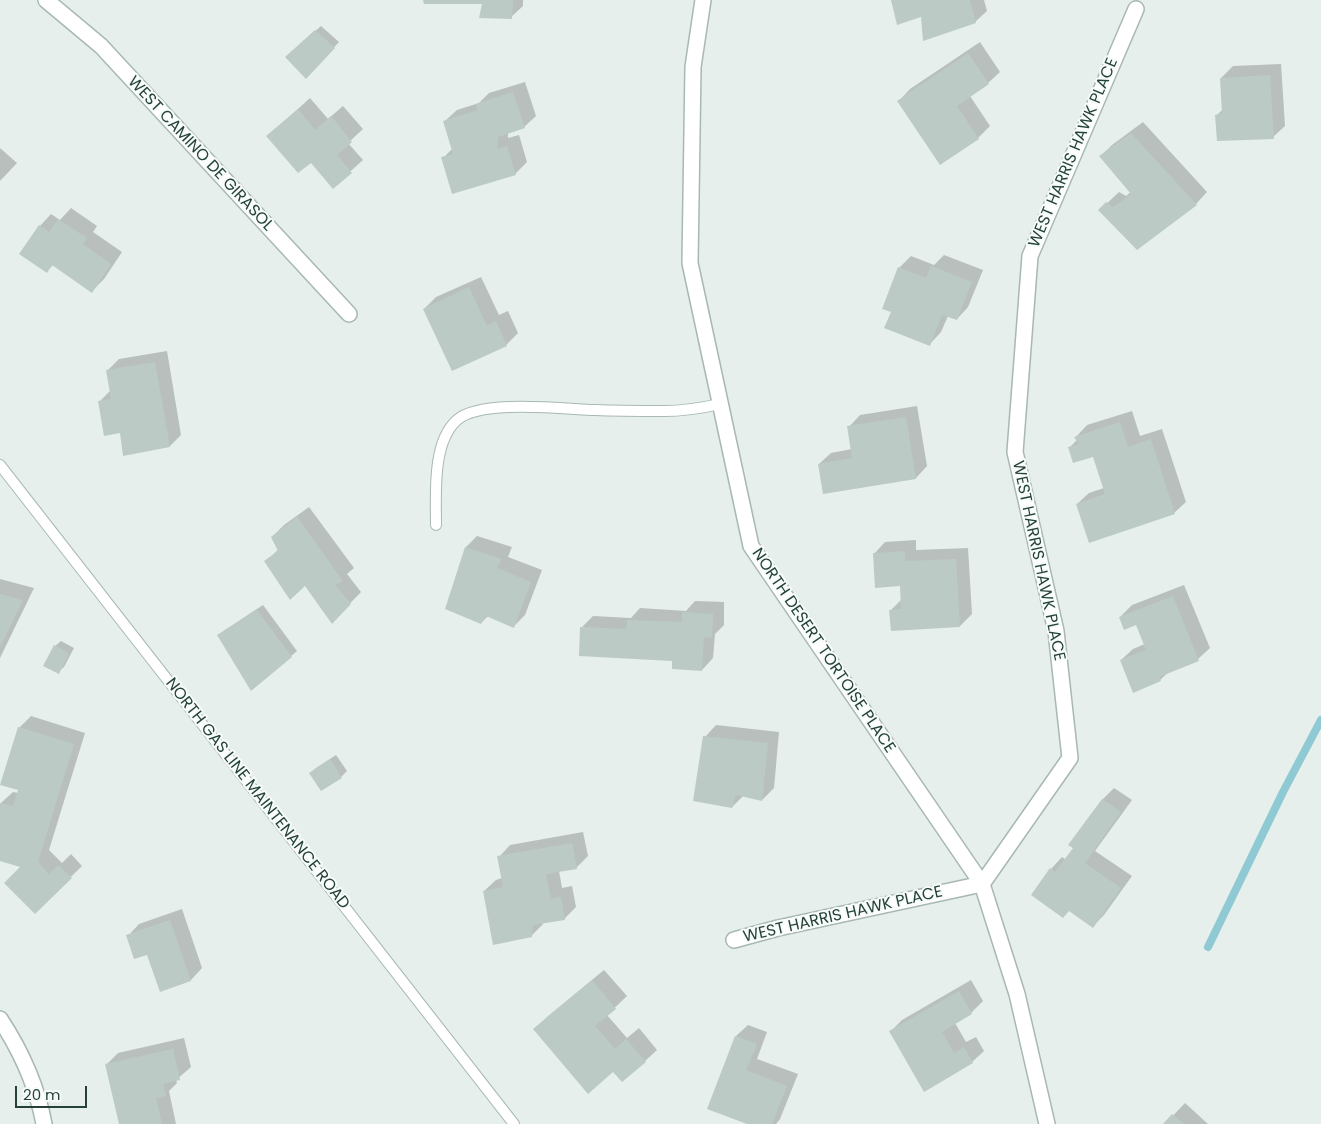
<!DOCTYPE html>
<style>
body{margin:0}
#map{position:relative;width:1321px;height:1124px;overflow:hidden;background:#e6efeb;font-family:Poppins,sans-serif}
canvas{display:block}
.scale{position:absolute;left:15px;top:1086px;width:72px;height:22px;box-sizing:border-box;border:2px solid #24423a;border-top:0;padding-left:6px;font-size:15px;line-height:18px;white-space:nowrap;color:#24423a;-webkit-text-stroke:4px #f7fbf9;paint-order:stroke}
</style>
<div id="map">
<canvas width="1321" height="1124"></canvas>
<div class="scale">20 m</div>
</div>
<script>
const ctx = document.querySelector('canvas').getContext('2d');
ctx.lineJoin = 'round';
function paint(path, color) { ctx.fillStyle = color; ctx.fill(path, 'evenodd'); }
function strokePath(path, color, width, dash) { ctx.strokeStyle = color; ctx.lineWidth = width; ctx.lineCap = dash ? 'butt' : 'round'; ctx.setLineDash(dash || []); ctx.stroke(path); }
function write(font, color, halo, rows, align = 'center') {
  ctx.font = font + ' Poppins,sans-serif'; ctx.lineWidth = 4; ctx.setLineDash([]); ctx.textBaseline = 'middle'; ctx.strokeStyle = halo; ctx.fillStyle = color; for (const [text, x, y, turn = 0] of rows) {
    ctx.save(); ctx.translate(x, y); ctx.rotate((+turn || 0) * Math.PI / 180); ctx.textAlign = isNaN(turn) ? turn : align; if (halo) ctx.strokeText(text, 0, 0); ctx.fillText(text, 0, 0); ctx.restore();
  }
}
paint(new Path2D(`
 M425,0H523V6L511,17L483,3Z
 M893,0H984L987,11L975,22L922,15Z
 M321,26L339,42L311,72L292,52Z
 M980,42L1000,72L988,83L970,96L990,126L978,138L940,163L899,101L910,89Z
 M1281,64L1285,126L1273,137L1217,115L1223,109L1221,78L1233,66Z
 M525,82L536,116L524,127L508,132V138L519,135L527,162L515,174L443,158L453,148L445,121L457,110L479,103L489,93Z
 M310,98L328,119L343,106L363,129L348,143L363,160L333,187L311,161L268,136Z
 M1143,122L1207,192L1196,204L1100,210L1119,192L1126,196L1131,192L1101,156L1112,145Z
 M0,148L17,163L0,181Z
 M71,208L97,226L93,232L122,252L104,279L92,291L53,265L47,271L21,254L40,226L51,214L60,220Z
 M944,255L983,270L968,307L957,319L948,316L941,332L930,344L892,312L899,268L911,256L934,265Z
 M481,277L499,315L508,311L518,333L506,345L452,369L424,309L436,297Z
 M167,351L181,435L170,446L121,432L99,402L111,390L107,371L119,359Z
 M917,406L927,466L916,478L819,464L831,453L852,449L849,427L860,415Z
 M1132,411L1140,436L1162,429L1186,502L1174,513L1077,504L1089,493L1104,488L1094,455L1069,448L1078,439L1076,437L1087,425Z
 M309,507L354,568L347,574L361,592L332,622L305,584L265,562L279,549L272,537L284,525Z
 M477,536L512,547L508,557L542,570L525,615L514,626L488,616L481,623L466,547Z
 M916,540V550L968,548L972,614L960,626L891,610L902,599V585L874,554L885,542Z
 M0,579L34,588L0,658Z
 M1184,585L1210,648L1198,659L1170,671L1160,680L1121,660L1133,649L1145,644L1137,623L1120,617L1132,605Z
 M695,601L724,602V625L715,634L713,658L702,670L582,627L593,616L631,618L640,608L686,611Z
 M263,605L297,651L252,689L219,635L225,630Z
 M61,641L74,648L64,667L58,672L55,646Z
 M31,716L85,733L49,850L62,863L71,854L82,866L35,912L22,866L0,859V808L1,803L13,792L18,793L19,728Z
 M716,725L779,732L774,788L762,800L743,796L732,807L705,737Z
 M336,755L347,771L341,777L310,773L316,768Z
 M1114,788L1132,800L1095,851L1132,876L1104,915L1093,926L1051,869L1062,857L1066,860L1074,848L1070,845L1103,799Z
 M583,832L588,856L576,868L559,871L562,888L572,886L576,907L564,919L543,922V924L531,936L484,891L496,880L502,878L499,857L510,845Z
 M182,909L202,968L191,980L160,990L147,954L128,936L139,924Z
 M604,970L627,996L607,1015L627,1038L639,1028L657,1050L645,1061L613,1070L535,1029L547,1017Z
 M971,980L983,1001L971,1013L955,1023L966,1042L976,1037L984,1051L972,1062L890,1032L902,1020Z
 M748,1025L767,1032L757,1059L798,1074L780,1119L776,1124H750L709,1108L736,1036Z
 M184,1038L191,1067L176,1080L177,1083L169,1091L176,1124H120L106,1065L118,1053Z
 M1185,1103L1208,1124H1165Z`), '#0003');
strokePath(new Path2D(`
 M1208,947L1283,792L1321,720`), '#8ec9d4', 8);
paint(new Path2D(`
 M423,0H513L512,19L479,18L482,4H424Z
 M891,0H970L976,23L923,41L921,17L897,25Z
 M315,30L335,48L306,79L285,57Z
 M968,53L989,84L957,106L979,139L940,165L897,101Z
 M1270,75L1274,139L1217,141L1215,115L1222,113L1220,78Z
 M513,92L525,128L498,137L497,149L507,146L516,175L452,194L441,157L453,154L443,121L478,110L476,104Z
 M298,109L315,130L331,116L352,142L337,155L352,173L333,189L311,163L298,173L266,136Z
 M1131,133L1197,205L1137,250L1098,210L1106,202L1113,207L1131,194L1099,156Z
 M58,219L87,238L83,244L111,264L92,293L52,265L47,273L19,254L39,225L49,232Z
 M931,266L972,282L957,320L942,315L930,346L884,328L891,312L882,309L898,267L926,278Z
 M469,287L487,326L496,321L507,346L452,371L423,309Z
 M155,362L170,447L123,456L120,433L104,436L98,401L111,399L106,370Z
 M906,417L916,479L823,494L818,464L852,458L847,426Z
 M1120,422L1128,447L1151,439L1175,514L1089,543L1076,504L1105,494L1093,457L1073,463L1068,447L1079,444L1074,437Z
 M297,517L343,581L335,585L351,604L332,624L305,586L290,600L264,561L278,551L271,537Z
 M465,547L502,559L497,568L531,582L514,628L486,616L481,624L445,609Z
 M905,551V561L956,559L960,627L891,631L889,610L901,609L900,586L875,588L873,553Z
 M0,594L23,600L0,647Z
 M1173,596L1199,661L1159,677L1161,681L1133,693L1120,660L1146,650L1136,625L1124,630L1119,617Z
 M257,610L292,657L251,691L217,635Z
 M682,612L713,614L712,638L704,637L702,671L672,669V661L579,656L580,627L626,629L627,620L682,622Z
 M54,645L69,653L59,674L43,666Z
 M18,727L74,744L38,862L49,874L58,865L72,878L35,914L4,883L20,867L0,861V803L13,806L18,790L0,785Z
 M703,736L768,743L762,801L736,795L732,808L693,801Z
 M330,759L342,778L321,791L309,773Z
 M1102,799L1121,812L1085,863L1121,888L1093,928L1069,911L1063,918L1031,895L1050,868L1055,872L1073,848L1068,845Z
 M572,843L577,869L546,874L551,899L561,897L565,920L533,925L532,937L493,945L483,891L503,887L497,856Z
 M170,920L191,981L160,992L147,955L134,959L126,935Z
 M592,980L616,1009L595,1026L615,1049L626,1039L646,1062L622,1082L613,1072L588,1094L533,1029Z
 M959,991L972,1014L942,1032L954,1053L964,1047L973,1063L924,1092L889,1031Z
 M735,1036L757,1044L746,1070L787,1086L772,1124H747L707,1109Z
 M173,1049L180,1080L163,1084L166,1096L156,1098L162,1124H119L105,1064Z
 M1172,1114L1184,1124H1163Z`), '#bbcac4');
const service = new Path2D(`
 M0,465L514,1124
 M436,525C436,494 432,442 457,420C480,399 564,409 595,410C618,411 641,411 664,411C683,411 702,408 720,404`);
const minor = new Path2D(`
 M46,0L101,46L349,314
 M703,0L693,67L690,263L751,546L982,884L1017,994L1047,1124
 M734,940L778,928L982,884L1070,758L1056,631L1015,452L1030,256L1136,9
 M0,1019C21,1051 37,1086 44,1124`);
strokePath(service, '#a8b8b2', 12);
strokePath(minor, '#a8b8b2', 18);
strokePath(service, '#fff', 10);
strokePath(minor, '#fff', 15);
write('16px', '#24423a', '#f7fbf9', [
 ["WEST HARRIS HAWK PLACE",1074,153,-67],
 ["WEST CAMINO DE GIRASOL",200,154,47],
 ["WEST HARRIS HAWK PLACE",1038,561,78],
 ["NORTH DESERT TORTOISE PLACE",823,651,56],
 ["NORTH GAS LINE MAINTENANCE ROAD",257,794,52],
 ["WEST HARRIS HAWK PLACE",843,915,-13]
]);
</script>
